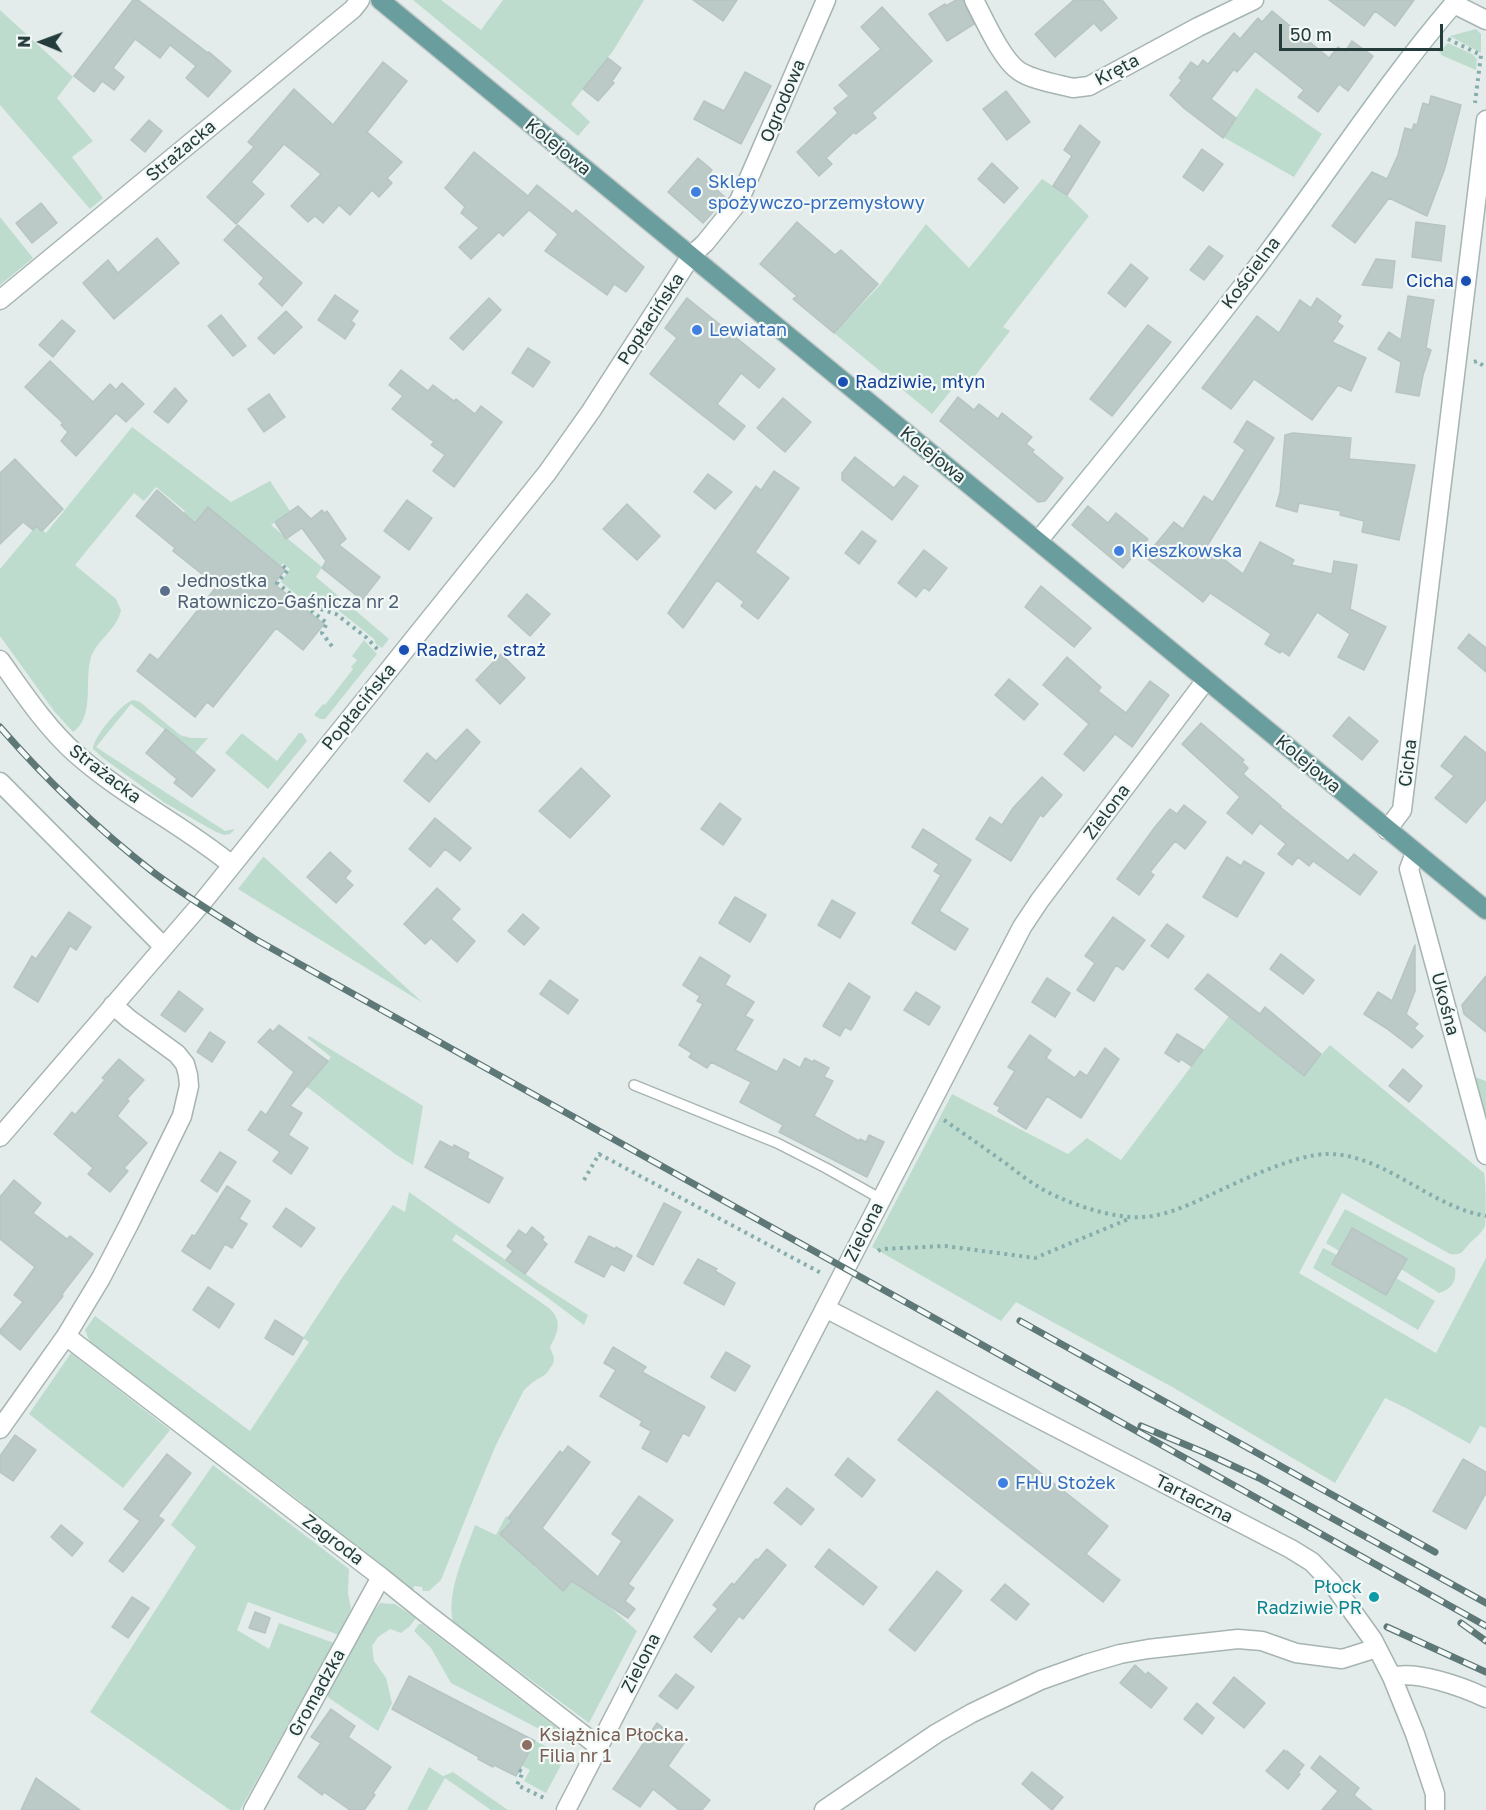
<!DOCTYPE html>
<meta charset="utf-8">
<style>
body{margin:0}
#map{position:relative;width:1486px;height:1810px;overflow:hidden;background:#e3ecea;font-family:"Golos Text",sans-serif}
canvas{display:block}
.north{position:absolute;left:12px;top:12px;width:60px;height:60px;-webkit-text-stroke:4px #f3f9f7;paint-order:stroke;rotate:271deg;font-size:16px;font-weight:700;line-height:24px;text-align:center;color:#243c3c}
.north::after{content:'';display:block;margin:auto;width:21px;height:27px;background:#243c3c;clip-path:polygon(50% 0,100% 100%,50% 72%,0 100%)}
.scale{position:absolute;left:1279px;top:24px;width:164px;height:27px;box-sizing:border-box;border:3px solid #243c3c;border-top:0;padding-left:8px;font-size:18px;line-height:21px;white-space:nowrap;color:#243c3c;-webkit-text-stroke:4px #f3f9f7;paint-order:stroke}
</style>
<div id="map">
<canvas width="1486" height="1810"></canvas>
<div class="north">N</div>
<div class="scale">50 m</div>
</div>
<script>
const ctx = document.querySelector('canvas').getContext('2d');
ctx.lineJoin = 'round';
function paint(path, color) { ctx.fillStyle = color; ctx.fill(path, 'evenodd'); }
function strokePath(path, color, width, dash) { ctx.strokeStyle = color; ctx.lineWidth = width; ctx.lineCap = dash ? 'butt' : 'round'; ctx.setLineDash(dash || []); ctx.stroke(path); }
function write(font, color, halo, rows, align = 'center') {
  ctx.font = font + ' "Golos Text",sans-serif'; ctx.lineWidth = 4.5; ctx.setLineDash([]); ctx.textBaseline = 'middle'; ctx.strokeStyle = halo; ctx.fillStyle = color; for (const [text, x, y, turn = 0] of rows) {
    ctx.save(); ctx.translate(x, y); ctx.rotate((+turn || 0) * Math.PI / 180); ctx.textAlign = isNaN(turn) ? turn : align; if (halo) ctx.strokeText(text, 0, 0); ctx.fillText(text, 0, 0); ctx.restore();
  }
}
paint(new Path2D(`
 M413,0H441L481,30L503,0H644L613,51L571,104L590,122L578,136Z
 M0,10L73,77L57,98L93,141L72,157L103,198L90,209L0,105Z
 M1476,29L1481,34V53L1450,36Z
 M1448,43L1472,54L1477,59L1476,70L1441,55V53L1439,52Z
 M1256,88L1322,134L1294,177L1223,137Z
 M1042,179L1067,195L1089,216L1003,327L1010,331L971,381L963,376L932,414L834,333L880,285L926,224L969,268Z
 M0,217L33,258L0,285Z
 M132,427L231,502L270,481L290,511L271,525L322,567L316,577L389,639L382,648L376,644L374,639L338,610L301,598L281,582L290,569L283,563L281,566L208,508L185,535L173,525L185,511L156,487L144,501L134,493L75,565L116,599L121,610C117,631 94,641 90,661C85,682 94,718 73,732L54,711L0,636V569L36,526L46,533Z
 M364,640L377,654L325,719H320L314,715L323,704L325,705L353,669L351,667L357,660L352,656Z
 M133,700L140,702L180,735L191,738H208L195,753L131,704L96,747L225,831L235,829L230,834L224,835L216,832L165,803L103,758L93,749C93,737 122,703 133,700Z
 M299,733H302L307,741L268,789L225,753L241,734H243L277,761Z
 M263,857H264L423,1003L238,889Z
 M1229,1016L1303,1076L1330,1045L1484,1173C1486,1183 1486,1217 1485,1226C1481,1234 1475,1238 1469,1244C1461,1252 1464,1255 1450,1254L1342,1193L1299,1273L1436,1353L1486,1258V1428L1480,1426L1470,1444L1406,1408L1385,1398L1335,1483L1174,1388L1016,1302L1001,1321L872,1247L952,1094L1068,1154L1087,1138L1121,1160Z
 M309,1036L423,1106L413,1165L395,1154L307,1087L331,1057L307,1038Z
 M1469,1075L1486,1081V1138Z
 M409,1192L541,1285L588,1315L584,1325L544,1295L456,1234L452,1240L549,1308C563,1321 558,1332 550,1347L554,1358L553,1364L546,1374L533,1382L524,1390L496,1445L473,1500L441,1580L429,1591H423L422,1587L414,1586L413,1590L303,1508L305,1505L91,1345L85,1330L95,1316L250,1431L309,1342L303,1338L340,1281L393,1205L405,1212Z
 M1345,1209L1455,1268C1457,1281 1452,1289 1439,1293L1401,1269L1407,1259L1353,1228L1339,1251L1326,1243Z
 M1323,1248L1337,1255L1332,1264L1386,1295L1396,1278L1435,1301L1418,1330L1313,1268Z
 M71,1353L170,1430L123,1488L29,1414Z
 M213,1465L349,1569L348,1593L351,1609L339,1635L248,1602L237,1630L269,1649L279,1623L334,1643L240,1810H230L90,1712L196,1547L171,1525Z
 M506,1516L546,1552L534,1566L563,1591L576,1577L637,1631L589,1723L453,1622C446,1592 465,1554 475,1525L496,1535Z
 M380,1603L395,1604L416,1618L409,1627L401,1633L390,1629L378,1637L372,1646L374,1661L386,1678L392,1703L378,1731L329,1698L326,1693L370,1617Z
 M419,1624H422L570,1738L574,1742V1747L451,1683L431,1648L414,1631Z
 M535,1741L558,1752L561,1765L546,1793L524,1781L530,1770L521,1765Z
 M429,1767L443,1776L453,1772L508,1810H491L445,1778L427,1810H407Z`), '#bddcce');
const building = new Path2D(`
 M133,0H138L208,53L209,52L231,71L208,97L186,78L196,66L170,45L160,58L135,39L113,68L124,77L114,90L102,81L94,92L74,76Z
 M693,0H737L723,21Z
 M956,0H963L974,24L947,41L929,14L945,4L946,6Z
 M1074,0H1102L1117,18L1101,31L1094,23L1055,57L1035,34Z
 M1329,0H1414L1395,26L1375,11L1364,26Z
 M882,7L932,61L872,113L876,118L856,134L854,132L826,158L832,164L819,176L797,152L838,113L834,108L849,96L839,85L881,49L861,27Z
 M1272,11L1329,58L1338,47L1345,52L1352,41L1373,56L1348,91L1339,84L1318,112L1298,97L1304,90L1255,51L1237,72L1234,69L1211,99L1236,118L1223,138L1185,109L1170,95L1182,80L1179,78L1191,62L1198,67L1203,60L1208,64L1234,33L1240,39L1258,18L1262,22Z
 M608,58L621,68L612,81L614,83L598,101L583,89Z
 M383,62L407,81L367,132L402,162L387,178L392,183L379,197L372,190L350,215L339,205L323,223L315,216L308,222L291,206L321,174L284,144L251,182L264,194L236,224L207,197L254,147L248,142L294,89L333,125Z
 M745,72L771,86L741,144L694,119L704,101L724,111Z
 M1006,91L1030,122L1007,140L983,109Z
 M1431,96L1461,105L1445,168L1427,216L1389,198L1355,243L1332,226L1372,172L1387,179L1398,155L1405,128L1412,130L1414,124L1417,125L1423,103L1429,105Z
 M149,120L162,131L145,152L131,140Z
 M1080,125L1100,142L1067,195L1053,186L1072,156L1064,150Z
 M1202,149L1223,164L1203,191L1183,177Z
 M474,152L528,196L537,185L573,214L576,210L644,267L626,292L614,284L607,295L545,251L558,234L529,210L503,236L499,232L471,259L459,247L479,228L461,213L465,207L445,188Z
 M698,158L712,170L708,175L711,178L708,182L726,198L703,223L668,192Z
 M992,163L1018,188L1004,203L978,179Z
 M41,203L57,223L32,243L16,223Z
 M797,222L835,255L841,250L878,284L834,333L793,299L797,296L760,264Z
 M1416,222L1445,226L1441,261L1412,257Z
 M238,225L302,283L282,306L259,284L264,278L224,240Z
 M157,238L179,263L114,319L83,283L108,260L118,273Z
 M1209,246L1223,256L1204,280L1190,270Z
 M1376,259L1395,261L1392,288L1362,285Z
 M1131,264L1148,278L1125,307L1108,293Z
 M335,295L358,311L351,321L355,324L345,339L318,320Z
 M1408,296L1434,300L1426,348L1431,350L1423,375L1419,396L1396,392L1401,362L1378,349L1389,332L1401,340Z
 M489,298L501,310L463,350L450,338Z
 M687,298L775,369L759,388L741,373L717,404L745,426L734,440L650,374L677,338L665,328Z
 M1317,298L1341,316L1337,322L1343,326L1332,342L1366,358L1351,391L1338,385L1312,420L1254,379L1231,409L1202,388L1257,316L1279,333L1300,300L1311,308Z
 M286,311L302,327L274,354L258,338Z
 M221,315L246,346L233,356L208,326Z
 M62,320L75,331L53,357L39,345Z
 M1148,325L1171,342L1112,416L1090,399Z
 M528,348L550,362L533,387L512,373Z
 M50,361L93,402L110,384L116,390L122,383L144,404L126,422L116,413L76,456L61,441L68,432L61,425L63,423L25,387Z
 M401,370L428,391L433,385L454,401L456,399L475,414L481,406L502,422L454,487L433,471L445,455L431,445L434,442L392,409L403,396L389,385Z
 M175,388L187,401L168,423L154,412Z
 M269,394L285,417L264,432L248,409Z
 M958,397L974,410L979,404L998,419L1002,413L1032,437L1026,444L1034,450L1032,452L1063,478L1045,501L1038,502L940,421Z
 M783,398L811,422L785,452L757,428Z
 M1247,421L1274,438L1207,546L1243,574L1260,542L1294,560L1291,565L1332,574L1334,561L1357,565L1350,609L1386,627L1364,670L1338,657L1350,634L1317,612L1289,656L1282,651L1280,653L1265,644L1271,634L1210,593L1203,602L1145,557L1174,522L1183,529L1204,496L1213,502L1245,450L1234,442Z
 M1293,433L1351,438L1349,459L1415,465L1399,540L1362,532L1364,521L1340,515L1341,511L1299,503L1297,512L1276,506L1280,493L1285,435Z
 M855,457L894,488L904,476L918,486L892,520L842,480V473Z
 M15,459L63,509L42,531L36,526L33,530L23,522L0,544V473Z
 M774,471L799,488L755,552L789,578L758,619L741,606L744,602L717,580L683,628L668,613L756,486L761,490Z
 M708,474L732,492L715,509L694,492Z
 M157,490L195,523L208,507L285,570L274,584L324,624L303,650L276,628L213,707L207,702L195,717L137,671L150,654L158,660L217,586L173,551L175,548L136,516Z
 M407,500L432,518L409,550L384,531Z
 M627,504L660,536L637,560L603,529Z
 M298,506L311,519L322,510L324,513L327,511L346,539L339,545L380,577L362,600L322,568L326,561L302,528L286,539L275,522Z
 M1088,506L1108,523L1116,513L1148,539L1123,568L1072,525Z
 M862,531L876,541L859,564L845,553Z
 M924,550L947,568L929,591L924,587L916,597L898,583Z
 M1041,586L1091,628L1074,647L1025,607Z
 M527,594L550,614L530,636L508,616Z
 M1469,634L1486,648V672L1458,648Z
 M501,654L525,678L500,704L476,680Z
 M1067,657L1101,687L1098,691L1126,713L1150,681L1169,695L1132,747L1115,734L1084,771L1064,754L1089,724L1043,685Z
 M1009,679L1038,704L1024,720L995,695Z
 M1349,717L1378,741L1362,760L1333,736Z
 M1201,723L1244,760L1242,762L1248,768L1243,774L1281,806L1280,807L1348,861L1354,854L1377,872L1360,895L1313,861L1309,866L1298,857L1292,865L1278,854L1286,844L1260,823L1252,834L1227,813L1240,797L1182,744Z
 M166,729L215,770L192,797L174,783L177,779L146,753Z
 M467,729L480,742L429,802L404,781L427,753L436,761Z
 M1465,736L1486,753V799L1466,823L1435,798L1454,776L1441,766Z
 M581,768L610,796L570,838L539,811Z
 M1042,777L1062,795L1043,817L1040,815L1011,861L976,839L990,817L1002,825L1013,808Z
 M720,803L741,819L723,845L701,829Z
 M1184,805L1206,822L1185,849L1175,841L1150,872L1154,875L1139,895L1117,879L1155,827L1170,809L1177,814Z
 M435,818L471,848L460,861L445,849L430,867L409,849Z
 M923,829L971,860L939,911L968,929L955,950L912,923L941,875L934,871L939,864L912,847Z
 M330,852L351,871L345,878L353,885L336,903L307,877Z
 M1227,857L1241,866L1244,861L1264,873L1237,917L1203,897Z
 M437,888L460,909L451,919L475,941L457,962L431,938L425,944L404,924Z
 M735,897L766,915L750,942L719,923Z
 M832,900L855,913L840,938L818,925Z
 M69,912L91,927L76,950L70,946L38,1002L14,987L32,956L36,959Z
 M523,914L539,928L524,945L508,931Z
 M1113,917L1145,940L1123,970L1116,965L1094,1001L1077,990L1095,963L1085,956Z
 M1167,924L1184,936L1168,958L1151,946Z
 M1415,945V991L1406,1014L1418,1024L1414,1028L1423,1036L1412,1048L1386,1028L1364,1014L1378,992L1392,1001Z
 M1281,954L1314,980L1303,994L1270,969Z
 M700,957L730,976L725,985L754,1002L745,1016L753,1020L735,1050L777,1072L784,1059L800,1068L805,1058L813,1062L814,1060L829,1068L824,1077L833,1081L814,1116L859,1141L860,1139L866,1142L869,1135L884,1142L867,1177L779,1132L783,1125L740,1102L751,1082L711,1062L707,1068L689,1057L692,1053L679,1045L703,1004L697,1001L700,996L683,985Z
 M1208,974L1260,1014L1265,1007L1321,1054L1304,1076L1195,989Z
 M1486,976V1032L1464,1014L1462,1005Z
 M1047,978L1070,993L1055,1017L1032,1002Z
 M550,980L578,1000L568,1014L540,994Z
 M849,983L870,997L851,1030L845,1027L840,1036L823,1026Z
 M179,991L203,1009L185,1032L161,1015Z
 M916,992L940,1007L929,1025L904,1010Z
 M279,1025L328,1061L290,1106L302,1113L288,1135L308,1148L291,1174L273,1161L280,1152L248,1130L261,1111L266,1115L294,1072L258,1042L270,1029L273,1032Z
 M210,1032L225,1042L212,1062L197,1052Z
 M1177,1034L1203,1050L1191,1066L1181,1059L1179,1062L1165,1053Z
 M1030,1035L1051,1050L1046,1058L1075,1078L1080,1071L1087,1076L1105,1048L1119,1059L1081,1118L1047,1096L1026,1129L998,1111L1000,1107L994,1104L1015,1071L1008,1067Z
 M119,1059L144,1080L127,1099L129,1101L117,1116L147,1143L124,1168L128,1171L110,1192L88,1174L93,1168L54,1134L72,1112L75,1115L105,1080L102,1078Z
 M1403,1069L1422,1086L1409,1102L1389,1086Z
 M440,1141L453,1148L454,1145L469,1153L467,1158L503,1178L489,1203L425,1167Z
 M220,1152L236,1162L217,1192L201,1181Z
 M14,1180L41,1203L33,1213L67,1239L70,1236L93,1254L62,1294L63,1296L20,1350L0,1333V1330L23,1302L14,1295L35,1267L0,1239V1197Z
 M227,1186L250,1201L239,1219L247,1224L232,1248L225,1244L210,1269L182,1251L192,1235L195,1236Z
 M664,1203L681,1212L653,1265L637,1256Z
 M286,1208L315,1228L301,1247L273,1227Z
 M532,1227L544,1237L542,1240L547,1244L525,1274L506,1260L513,1251L507,1246L519,1230L526,1235Z
 M1352,1228L1407,1259L1386,1295L1332,1264Z
 M589,1236L615,1249L616,1247L632,1256L624,1271L611,1264L604,1277L575,1262Z
 M698,1259L717,1269L715,1271L735,1283L724,1305L684,1283Z
 M208,1287L234,1304L219,1328L193,1310Z
 M275,1320L303,1338L293,1355L265,1338Z
 M613,1347L646,1367L642,1372L705,1407L689,1436L683,1433L667,1462L642,1448L651,1431L640,1425L642,1421L600,1396L616,1370L604,1363Z
 M726,1352L750,1366L735,1391L711,1377Z
 M937,1391L1108,1526L1086,1554L1120,1580L1103,1602L898,1440Z
 M15,1435L36,1450L13,1481L0,1472V1456Z
 M568,1446L590,1462L542,1528L598,1577L622,1541L612,1534L639,1496L673,1520L628,1584L634,1588L625,1601L635,1609L628,1618L572,1581L563,1591L500,1534L512,1521L508,1518L560,1451L563,1453Z
 M167,1454L191,1473L158,1516L164,1520L123,1572L109,1561L140,1521L124,1509Z
 M848,1458L875,1480L862,1497L835,1475Z
 M1463,1459L1486,1472V1493L1466,1529L1433,1511Z
 M787,1488L814,1509L801,1525L774,1503Z
 M61,1525L83,1543L72,1556L51,1537Z
 M767,1549L786,1565L743,1619L739,1616L711,1652L694,1637L718,1609L713,1605L732,1583L734,1585L756,1559L758,1560Z
 M829,1549L877,1587L863,1605L815,1567Z
 M937,1571L962,1591L915,1651L889,1630Z
 M1005,1584L1029,1604L1016,1620L991,1600Z
 M132,1597L149,1608L128,1638L112,1627Z
 M255,1612L270,1618L265,1633L249,1628Z
 M1135,1665L1146,1675L1148,1672L1167,1688L1151,1708L1120,1683Z
 M676,1674L694,1687L677,1709L659,1696Z
 M409,1676L535,1741L516,1776L494,1765L493,1767L478,1759L479,1757L392,1709Z
 M1234,1677L1265,1703L1244,1728L1213,1703Z
 M1197,1703L1214,1718L1202,1734L1184,1719Z
 M331,1709L355,1726L348,1737L391,1767L373,1793L375,1795L364,1810H350L324,1792L322,1795L298,1777L321,1743L311,1737Z
 M657,1723L684,1743L668,1766L710,1800L702,1810H679L653,1789L640,1807L613,1789Z
 M1284,1750L1286,1752L1287,1751L1304,1765L1298,1773L1300,1774L1288,1789L1266,1771Z
 M1320,1756L1359,1788L1354,1795L1372,1810H1322L1338,1791L1311,1768Z
 M1032,1772L1063,1797L1052,1810L1022,1784Z
 M36,1778L80,1810H21Z`);
paint(building, '#bbc9c7');
strokePath(building, '#b6c5c3', 1.5);
const service = new Path2D(`
 M634,1085L777,1143L826,1168L881,1199`);
const minor = new Path2D(`
 M974,0C984,19 1002,60 1019,71C1032,80 1057,84 1073,88L1089,86L1198,27L1254,0
 M1454,4L1486,20
 M0,300L353,9L360,0
 M0,660C23,692 45,726 75,753C123,796 182,824 232,865
 M0,782L163,946
 M1387,830L1402,810L1486,120
 M1415,853L1409,869L1486,1155
 M0,1137L201,904L547,473L591,411L691,256L705,243L739,201L826,0
 M825,1308L1291,1549L1312,1562L1332,1583L1373,1640L1392,1677L1415,1734L1435,1794V1810
 M66,1336L101,1278L129,1224L182,1116L189,1086L188,1075L185,1064L177,1054L129,1019L113,1005
 M0,1429L66,1336L381,1577L427,1614L598,1746
 M1392,1677C1416,1670 1463,1687 1486,1698
 M253,1810L381,1577
 M566,1810L1022,927L1040,900L1206,680
 M824,1810L937,1733L972,1713L1041,1680L1086,1664L1120,1654L1148,1649L1238,1639L1262,1641L1296,1653L1342,1659L1377,1648`);
const secondary = new Path2D(`
 M1038,541C1109,454 1180,368 1248,279C1319,187 1381,88 1457,0`);
const primary = new Path2D(`
 M380,0L1486,910`);
strokePath(service, '#a6b4b2', 12);
strokePath(minor, '#a6b4b2', 21);
strokePath(secondary, '#a2b7b5', 21);
strokePath(primary, '#c2c8c8', 21);
strokePath(new Path2D(`
 M1448,39L1481,55L1475,103
 M1474,362L1477,361L1486,368
 M283,566L288,570L277,583L302,603L336,614L367,638L379,651
 M305,606L327,623L322,633L334,649
 M944,1120C966,1135 987,1150 1008,1165C1017,1172 1027,1180 1037,1186C1061,1201 1104,1216 1132,1217C1159,1219 1187,1206 1210,1195C1240,1181 1294,1155 1326,1154C1384,1153 1428,1206 1486,1216
 M584,1180L599,1154L821,1273
 M878,1251L881,1249L945,1246L1035,1258L1131,1218
 M519,1770L523,1772L517,1785L544,1798`), '#85adac', 4, [3, 4.5]);
strokePath(service, '#fff', 9);
strokePath(minor, '#fff', 18);
strokePath(secondary, '#fff', 18);
strokePath(primary, '#6a9e9e', 18);
const rail = new Path2D(`
 M0,727C46,780 98,829 153,872C185,896 220,917 253,938L1486,1626
 M1020,1321L1435,1552
 M1141,1426L1203,1452L1259,1478L1486,1603
 M1461,1623L1486,1641
 M1387,1627L1486,1672`);
strokePath(rail, '#5e7777', 7);
strokePath(rail, '#f3f9f7', 4.5, [14]);
for (const [x, y, r, color] of [
 [696,192,6,"#3f7fe0"],
 [1466,281,6,"#1a4fb4"],
 [697,330,6,"#3f7fe0"],
 [843,382,6,"#1a4fb4"],
 [1119,551,6,"#3f7fe0"],
 [165,591,6,"#5c6f8a"],
 [404,650,6,"#1a4fb4"],
 [1003,1483,6,"#3f7fe0"],
 [1374,1597,6,"#0f9aa8"],
 [527,1745,6,"#8d6e63"]
]) { const dot = new Path2D(); dot.arc(x, y, r, 0, 2 * Math.PI); ctx.fillStyle = color; ctx.fill(dot); strokePath(dot, '#f3f9f7', 2); }
write('18px', '#243c3c', '#f3f9f7', [
 ["Kręta",1117,70,-28],
 ["Ogrodowa",783,101,-67],
 ["Kolejowa",558,147,39],
 ["Strażacka",181,151,-40],
 ["Kościelna",1251,273,-53],
 ["Popłacińska",651,319,-57],
 ["Kolejowa",933,455,39],
 ["Popłacińska",359,707,-51],
 ["Cicha",1408,763,-83],
 ["Kolejowa",1308,764,40],
 ["Strażacka",105,774,37],
 ["Zielona",1107,812,-53],
 ["Ukośna",1445,1004,75],
 ["Zielona",864,1232,-63],
 ["Tartaczna",1194,1499,27],
 ["Zagroda",333,1540,37],
 ["Zielona",641,1663,-63],
 ["Gromadzka",317,1693,-61]
]);
write('18px', '#366cbe', '#f3f9f7', [
 ["Sklep",708,182],
 ["spożywczo-przemysłowy",708,203],
 ["Lewiatan",709,330],
 ["Kieszkowska",1131,551],
 ["FHU Stożek",1015,1483]
], 'left');
write('18px', '#164399', '#f3f9f7', [
 ["Cicha",1454,281,"right"],
 ["Radziwie, młyn",855,382],
 ["Radziwie, straż",416,650]
], 'left');
write('18px', '#4e5e75', '#f3f9f7', [
 ["Jednostka",177,581],
 ["Ratowniczo-Gaśnicza nr 2",177,602]
], 'left');
write('18px', '#0d838f', '#f3f9f7', [
 ["Płock",1362,1587],
 ["Radziwie PR",1362,1608]
], 'right');
write('18px', '#785e54', '#f3f9f7', [
 ["Książnica Płocka.",539,1735],
 ["Filia nr 1",539,1756]
], 'left');
</script>
